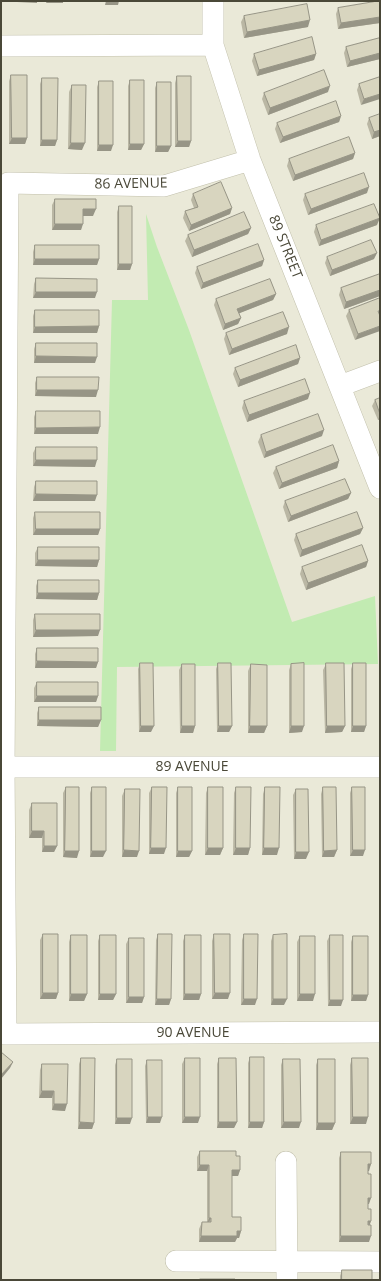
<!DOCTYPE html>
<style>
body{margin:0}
#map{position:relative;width:381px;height:1281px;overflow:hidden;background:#f6f5ea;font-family:"Open Sans",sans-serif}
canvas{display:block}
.frame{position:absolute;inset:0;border:2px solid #4a4838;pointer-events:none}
</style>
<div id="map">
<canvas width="381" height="1281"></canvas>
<div class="frame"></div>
</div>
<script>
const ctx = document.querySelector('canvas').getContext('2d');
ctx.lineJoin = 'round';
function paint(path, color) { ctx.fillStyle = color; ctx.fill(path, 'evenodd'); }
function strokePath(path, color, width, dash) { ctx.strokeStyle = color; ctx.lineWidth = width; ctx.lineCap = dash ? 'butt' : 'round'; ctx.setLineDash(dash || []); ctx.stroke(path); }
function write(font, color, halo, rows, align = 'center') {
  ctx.font = font + ' "Open Sans",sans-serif'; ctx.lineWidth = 4; ctx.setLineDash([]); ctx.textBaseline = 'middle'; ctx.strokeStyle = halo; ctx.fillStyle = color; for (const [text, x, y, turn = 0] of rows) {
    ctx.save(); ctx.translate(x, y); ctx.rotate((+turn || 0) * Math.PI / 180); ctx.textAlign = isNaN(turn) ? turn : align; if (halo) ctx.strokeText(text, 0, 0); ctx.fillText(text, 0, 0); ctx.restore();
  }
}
paint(new Path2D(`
 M1,1H380V1280H1Z`), '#eae9d8');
paint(new Path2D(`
 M146,214L157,247L189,330L292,622L375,596L378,664L117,667L116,751H100L112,300H148Z`), '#c2ebb2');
const minor = new Path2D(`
 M213,1V45L250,160L380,488
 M1,46L213,45
 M250,160L164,186L8,183L4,767L6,1034L380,1032
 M340,386L380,371
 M4,767H380
 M286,1162L287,1280
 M176,1261L380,1262`);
strokePath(minor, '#c2c0ac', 22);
strokePath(minor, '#fff', 21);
paint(new Path2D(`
 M380,1V23L338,29L336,14L338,8Z
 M244,16L308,27L244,38L241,22Z
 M380,38V59L347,67L344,53L346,47Z
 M254,54H316L314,60L257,76L252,61Z
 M11,75L27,138L25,144H9V81Z
 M177,76L191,141L189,147H175V83Z
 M380,77L361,105L357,90L359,84Z
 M42,78L57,140L55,146H40V84Z
 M130,80L144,144L141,150H128V86Z
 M99,81L111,151H97V87Z
 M157,82L171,146L168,152H155V88Z
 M72,85L82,150L68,149L69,92Z
 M328,92L268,115L262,99L264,93Z
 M341,116L339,122L280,143L275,129L277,123Z
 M369,118L380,136L372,139L367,124Z
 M355,153L353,159L293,181L287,166L289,159Z
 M367,193L308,215L303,200L305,194Z
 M193,194L232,208L230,214L189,231L183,218L185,211L194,208L191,200Z
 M55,199L93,216H83L81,230H52V205Z
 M119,206L132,264L130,270H117V212Z
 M316,225H377L319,246L314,232Z
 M251,228L248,234L192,257L185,241L188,235Z
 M35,245L99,259L97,265H33V252Z
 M327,257L374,259L330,276L325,263Z
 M264,260L262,266L201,289L195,273L197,267Z
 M380,274V296L344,309L339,295L341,288Z
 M36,278L95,298H33L34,284Z
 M276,294L273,300L239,313L241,318L238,324L223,330L214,305L216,299Z
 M380,298L355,340L346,316L349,310Z
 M35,310L99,326L97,333H33V316Z
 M226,333L287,334L229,355L224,339Z
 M36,343L95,363H34V349Z
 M300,358L298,364L238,387L233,374L235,368Z
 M37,377L96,397L35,396V383Z
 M380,398V419L378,420L372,406L375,400Z
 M308,399L247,422L242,408L244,401Z
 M36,411L98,434H34V417Z
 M261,435L322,436L264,458L258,442Z
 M36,447L95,467L33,466V453Z
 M339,461L337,468L279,489L273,473L276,467Z
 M36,481L95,501H33L34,487Z
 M351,493L348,499L288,522L283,507L285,501Z
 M35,512L100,529L98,535H33V518Z
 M363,528L360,534L300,557L294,540L296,534Z
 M38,547L99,560L97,567L35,566V553Z
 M368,561L366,567L306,590L300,574L302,567Z
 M38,580L99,593L97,600L36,599V586Z
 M35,614L98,636L33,637V620Z
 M37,648L98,662L96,668H35V654Z
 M140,663L151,732H139L138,669Z
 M218,663L232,726L229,732H217L216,669Z
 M353,663L366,726L364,732H351V669Z
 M182,664L195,726L193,733H180L179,670Z
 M251,664L267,726L264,733H248V671Z
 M291,664L302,732L289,733V670Z
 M326,664L345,726L342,732L325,733L323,670Z
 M37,682L98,696L96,702H34V688Z
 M39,707L101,720L98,727L37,726V713Z
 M66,787L77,858L63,857V793Z
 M92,787L103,857H90V793Z
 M152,787L164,854H149V793Z
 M178,787L192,851L189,857H176V793Z
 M208,787L223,848L220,855H205L206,793Z
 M236,787L250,848L248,855H233L234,793Z
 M265,787L277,855H262L263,794Z
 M323,787L337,850L334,857H322L321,794Z
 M352,787L363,856H350V793Z
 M125,789L137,857H122V796Z
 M296,789L306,859H294L293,795Z
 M32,803L57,846L54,852H42V838H29V810Z
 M43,934L58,993L56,999H40V940Z
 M158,934L171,999L169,1005H155L156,940Z
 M214,934L228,999H212V941Z
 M244,934L255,1005H241L242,940Z
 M71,935L87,994L84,1001H69V942Z
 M100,935L116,994L113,1000H98V941Z
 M185,935L201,994L199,1000H183V941Z
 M273,935L284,1005H271V941Z
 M330,935L341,1006H328L327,941Z
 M300,936L313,1001H297V942Z
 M353,936L368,995L366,1001H351V942Z
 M129,938L144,997L142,1003H126V944Z
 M250,1057L264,1122L262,1128H248V1063Z
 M81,1058L94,1123L92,1129H78L79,1064Z
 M185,1058L198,1123H182V1064Z
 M219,1058L237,1122L234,1128H217V1064Z
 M352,1058L366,1124H350V1065Z
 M117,1059L130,1124H115V1065Z
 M283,1059L299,1128H281V1065Z
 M318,1059L335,1123L332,1130H316V1065Z
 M147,1060L160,1123H146L145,1066Z
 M42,1064L65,1111L52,1110V1098H39L40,1070Z
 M200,1151L236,1156L240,1170L238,1176H232V1217L241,1231L239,1238H237L235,1242H199V1229L202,1222H207V1171H197V1157Z
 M341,1152L371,1164L368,1171L371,1198L368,1204V1209L371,1221L369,1225V1242H339V1158Z
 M342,1270L372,1280H340V1276Z`), '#bab7a4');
paint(new Path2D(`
 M18,1H37V3L17,2Z
 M47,1H63V3H46Z
 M78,1H94L78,2Z
 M106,1H119L118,5H105Z
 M137,1H153L152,2H136Z
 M166,1H182V2H166Z
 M380,17V23L338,29L341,23Z
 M310,20L308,27L244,38L247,32Z
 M380,53V59L347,67L350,61Z
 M316,54L314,60L257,76L259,70Z
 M330,86L328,92L268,115L270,108Z
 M380,94V99L361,105L364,99Z
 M341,116L339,122L280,143L283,137Z
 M380,130V136L372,139L374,132Z
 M12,138H27L25,144H9Z
 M42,140H57L55,146H40Z
 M178,141H191L189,147H175Z
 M71,143H85L82,150L68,149Z
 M130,144H144L141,150H128Z
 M99,145H113L111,151H97Z
 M157,146H171L168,152H155Z
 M355,153L353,159L293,181L295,175Z
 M369,187L367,193L308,215L311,209Z
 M232,208L230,214L189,231L191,225Z
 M83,209H96L93,216H81Z
 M380,218L377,225L319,246L321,240Z
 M55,224H83L81,230H52Z
 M251,228L248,234L192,257L194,250Z
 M377,253L374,259L330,276L332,270Z
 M35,259H99L97,265H33Z
 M264,260L262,266L201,289L203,283Z
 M119,264H132L130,270H117Z
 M380,290V296L344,309L346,302Z
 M36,292H97L95,298H33Z
 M276,294L273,300L235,315L237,309Z
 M241,318L238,324L223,330L225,324Z
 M99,326L97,333H33L35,327Z
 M380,326V331L355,340L358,334Z
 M289,327L287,334L229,355L232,349Z
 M36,356L97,357L95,363H34Z
 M300,358L298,364L238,387L240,380Z
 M37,390H98L96,397L35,396Z
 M310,393L308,399L247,422L249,415Z
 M380,414V419L378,420Z
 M100,427L98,434H34L36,428Z
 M324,430L322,436L264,458L266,452Z
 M36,460H97L95,467L33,466Z
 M339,461L337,468L279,489L282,483Z
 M351,493L348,499L288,522L291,516Z
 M36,494L97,495L95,501H33Z
 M363,528L360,534L300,557L302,550Z
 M36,529H100L98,535H33Z
 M38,560H99L97,567L35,566Z
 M368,561L366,567L306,590L308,583Z
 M38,593H99L97,600L36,599Z
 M36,630H100L98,636L33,637Z
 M37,661L98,662L96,668H35Z
 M37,696H98L96,702H34Z
 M39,720H101L98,727L37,726Z
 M141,726H154L151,732H139Z
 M182,726H195L193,733H180Z
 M219,726H232L229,732H217Z
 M250,726H267L264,733H248Z
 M291,726H304L302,732L289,733Z
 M327,726H345L342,732L325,733Z
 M353,726H366L364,732H351Z
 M32,831H44L42,838H29Z
 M44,846H57L54,852H42Z
 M151,848H166L164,854H149Z
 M208,848H223L220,855H205Z
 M236,848H250L248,855H233Z
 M264,848H279L277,855H262Z
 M124,850L139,851L137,857H122Z
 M337,850L334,857H322L324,851Z
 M353,850H365L363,856H350Z
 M65,851H79L77,858L63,857Z
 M92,851H106L103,857H90Z
 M178,851H192L189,857H176Z
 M296,852H309L306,859H294Z
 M43,993H58L56,999H40Z
 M215,993H230L228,999H212Z
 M71,994H87L84,1001H69Z
 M100,994H116L113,1000H98Z
 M185,994H201L199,1000H183Z
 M300,994H315L313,1001H297Z
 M353,995H368L366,1001H351Z
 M129,997H144L142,1003H126Z
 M157,999H171L169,1005H155Z
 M244,999H257L255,1005H241Z
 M273,999H287L284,1005H271Z
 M330,1000H343L341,1006H328Z
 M13,1062L10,1068L1,1079V1075Z
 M42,1091H54L52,1098H39Z
 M54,1104H67L65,1111L52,1110Z
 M148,1117H162L160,1123H146Z
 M185,1117H200L198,1123H182Z
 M353,1117H368L366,1124H350Z
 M117,1118H132L130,1124H115Z
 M80,1122L94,1123L92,1129H78Z
 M219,1122H237L234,1128H217Z
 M250,1122H264L262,1128H248Z
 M284,1122H301L299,1128H281Z
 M318,1123H335L332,1130H316Z
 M368,1164H371L369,1171H366Z
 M200,1165H209L207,1171H197Z
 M232,1170H240L238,1176H230Z
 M368,1198H371L369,1204H366Z
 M209,1218H211L208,1224H207Z
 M368,1221H371L369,1227Z
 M237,1231H241L239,1238H237L235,1242H199L201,1236Z
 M341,1236H371L369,1242H339Z`), '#979586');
const building = new Path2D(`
 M380,1V17L341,23L338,8Z
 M307,4L310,20L247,32L244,16Z
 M312,37L316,54L259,70L254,54Z
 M380,38V53L350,61L346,47Z
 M324,70L330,86L270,108L264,93Z
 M11,75H27V138H12Z
 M177,76H191V141H178Z
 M380,77V94L364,99L359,84Z
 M42,78H58L57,140H42Z
 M130,80H144V144H130Z
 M99,81H113V145H99Z
 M157,82H171V146H157Z
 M72,85H86L85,143H71Z
 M336,101L341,116L283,137L277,123Z
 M380,114V130L374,132L369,118Z
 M349,137L355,153L295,175L289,159Z
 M364,173L369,187L311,209L305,194Z
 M221,182L232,208L191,225L185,211L198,207L193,194Z
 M55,199H96V209H83V224H55Z
 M374,204L380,218L321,240L316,225Z
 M119,206H132V264H119Z
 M244,212L251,228L194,250L188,235Z
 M371,240L377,253L332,270L327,257Z
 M258,244L264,260L203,283L197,267Z
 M35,245H99V259H35Z
 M380,274V290L346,302L341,288Z
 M36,278L97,279V292H36Z
 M270,279L276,294L237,309L241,318L225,324L216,299Z
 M380,298V311H378L380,316V326L358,334L349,310Z
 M35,310H99V326L35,327Z
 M283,312L289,327L232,349L226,333Z
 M36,343H97V357L36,356Z
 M296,345L300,358L240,380L235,368Z
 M37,377H99L98,390H37Z
 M305,379L310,393L249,415L244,401Z
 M380,398V414L375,400Z
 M36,411H100V427L36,428Z
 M318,414L324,430L266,452L261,435Z
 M333,445L339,461L282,483L276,467Z
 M36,447H97V460H36Z
 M345,479L351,493L291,516L285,501Z
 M36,481H97V495L36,494Z
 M35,512H100V529H36Z
 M357,512L363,528L302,550L296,534Z
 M362,545L368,561L308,583L302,567Z
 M38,547H99V560H38Z
 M38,580H99V593H38Z
 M35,614H100V630H36Z
 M37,648H98V662L37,661Z
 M140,663H153L154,726H141Z
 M218,663H231L232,726H219Z
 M304,663V726H291V664Z
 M326,663H344L345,726H327Z
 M353,663H366V726H353Z
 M182,664H195V726H182Z
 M251,664L267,665V726H250Z
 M37,682H98V696H37Z
 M39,707H101V720H39Z
 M66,787H79V851H65Z
 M92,787H106V851H92Z
 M152,787H167L166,848H151Z
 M178,787H192V851H178Z
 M208,787H223V848H208Z
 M236,787H251L250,848H236Z
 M265,787H280L279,848H264Z
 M323,787H336L337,850L324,851Z
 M352,787H365V850H353Z
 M125,789H140L139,851L124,850Z
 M296,789H308L309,852H296Z
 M32,803H57V846H44V831H32Z
 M43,934H58V993H43Z
 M158,934H172L171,999H157Z
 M214,934H230V993H215Z
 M244,934H258L257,999H244Z
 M287,934V999H273V935Z
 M71,935H87V994H71Z
 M100,935H116V994H100Z
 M185,935H201V994H185Z
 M330,935H343V1000H330Z
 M300,936H315V994H300Z
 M353,936H368V995H353Z
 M129,938H144V997H129Z
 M1,1052L13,1062L1,1075Z
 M250,1057H264V1122H250Z
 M81,1058H95L94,1123L80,1122Z
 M185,1058H200V1117H185Z
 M219,1058H236L237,1122H219Z
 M352,1058H368V1117H353Z
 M117,1059H132V1118H117Z
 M283,1059H300L301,1122H284Z
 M318,1059H335V1123H318Z
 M147,1060H162V1117H148Z
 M42,1064H68L67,1104H54V1091H42Z
 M200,1151H236V1156H240V1170H232V1217H241V1231H237V1236H201L202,1222H211V1218H209V1165H200Z
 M341,1152H371V1164H368V1174H371V1198H368V1209H371V1221H368V1225H371V1236H341Z
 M342,1270H372V1280H342Z
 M200,1279H235V1280H200Z`);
paint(building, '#d8d5bf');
strokePath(building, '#979586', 1);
write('14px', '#4a4838', '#fff', [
 ["86 AVENUE",131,184,-1],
 ["89 STREET",285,247,68],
 ["89 AVENUE",192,767],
 ["90 AVENUE",193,1033]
]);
</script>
